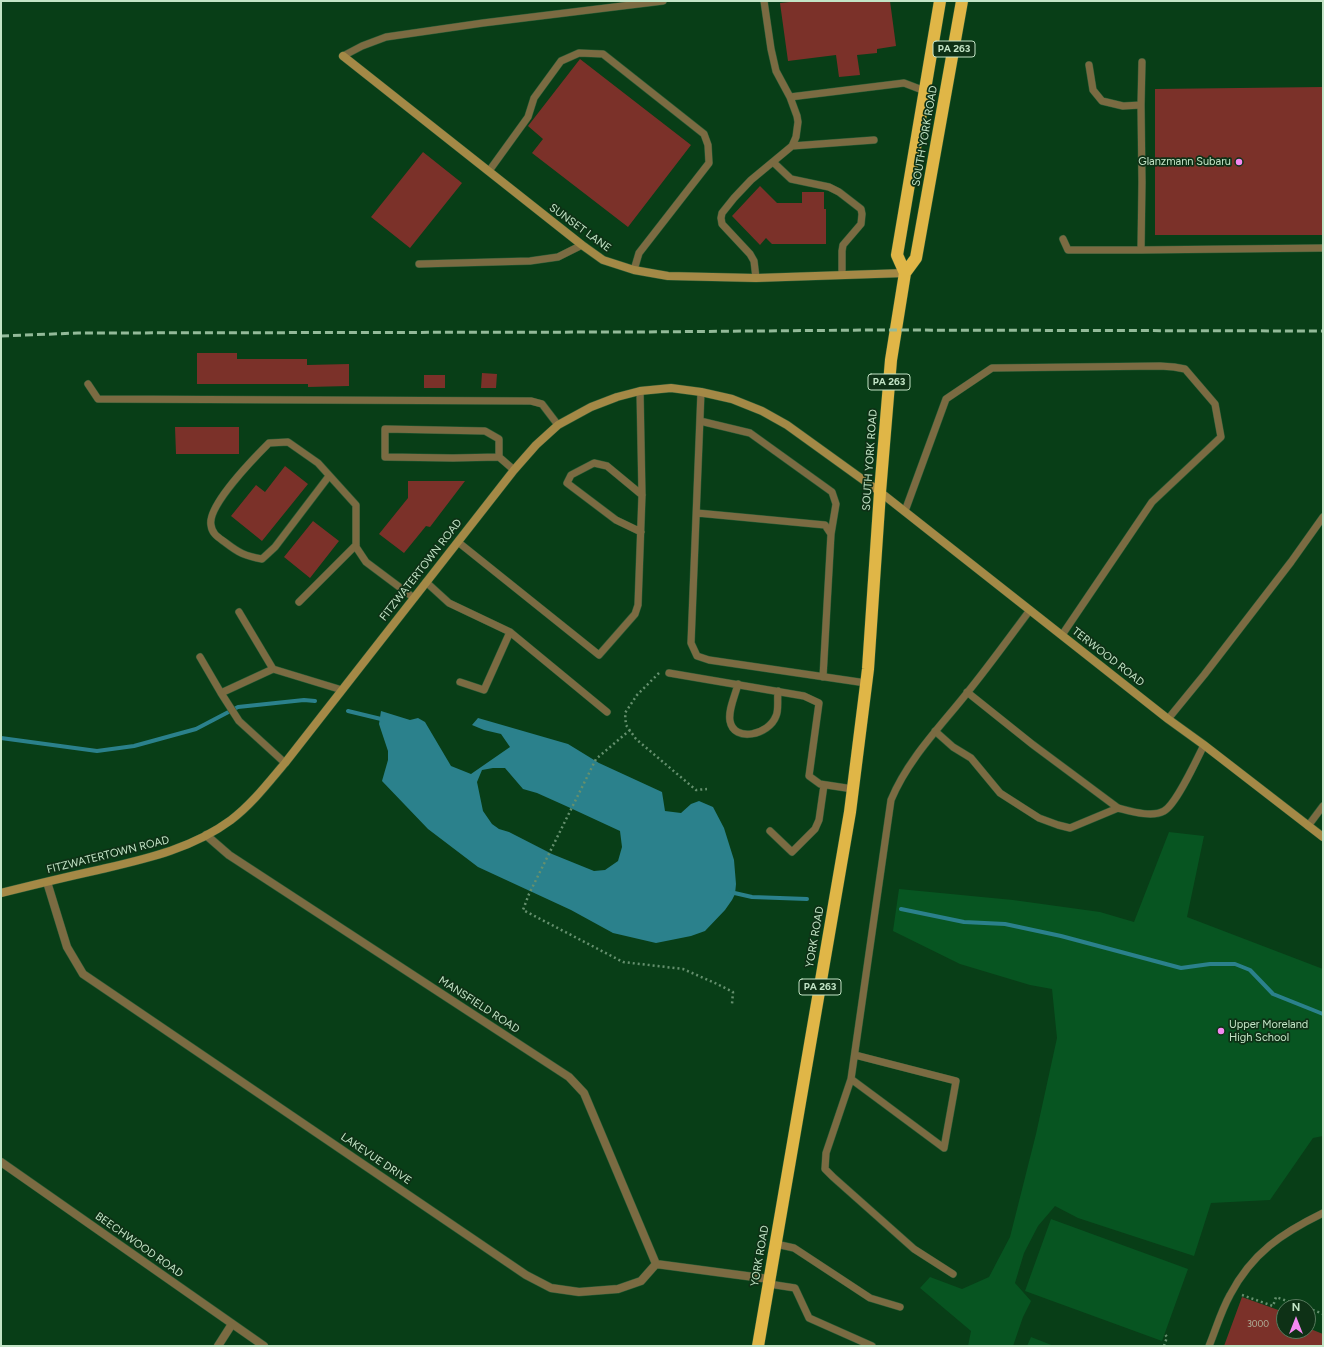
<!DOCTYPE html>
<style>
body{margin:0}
#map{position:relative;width:1324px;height:1347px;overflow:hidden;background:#083e17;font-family:Figtree,sans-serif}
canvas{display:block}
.frame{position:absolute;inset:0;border:2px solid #c3e4c6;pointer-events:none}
.north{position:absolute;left:1276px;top:1299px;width:40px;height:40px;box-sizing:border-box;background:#0e3116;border:1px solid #56795c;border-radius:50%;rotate:0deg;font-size:11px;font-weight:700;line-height:16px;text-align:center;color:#c3e4c6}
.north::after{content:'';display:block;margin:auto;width:14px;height:18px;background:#f489f1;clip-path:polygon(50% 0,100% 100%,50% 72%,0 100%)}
</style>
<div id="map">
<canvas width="1324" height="1347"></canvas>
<div class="frame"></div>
<div class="north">N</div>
</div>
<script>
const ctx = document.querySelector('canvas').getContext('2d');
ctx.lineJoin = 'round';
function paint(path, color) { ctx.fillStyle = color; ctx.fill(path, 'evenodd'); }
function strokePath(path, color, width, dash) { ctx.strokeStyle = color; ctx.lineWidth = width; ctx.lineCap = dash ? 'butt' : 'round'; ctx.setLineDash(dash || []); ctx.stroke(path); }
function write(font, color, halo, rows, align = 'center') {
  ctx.font = font + ' Figtree,sans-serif'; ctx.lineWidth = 3.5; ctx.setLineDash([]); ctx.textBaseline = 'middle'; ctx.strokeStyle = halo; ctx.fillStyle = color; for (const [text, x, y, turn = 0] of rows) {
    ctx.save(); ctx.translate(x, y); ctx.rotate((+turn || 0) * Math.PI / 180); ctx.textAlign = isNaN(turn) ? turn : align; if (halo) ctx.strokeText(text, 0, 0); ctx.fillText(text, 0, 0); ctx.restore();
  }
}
paint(new Path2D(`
 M1169,832L1204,836L1187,917L1323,969V1136L1313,1138L1270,1200L1211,1203L1194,1256L1078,1218L1055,1206L1038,1226L1024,1253L1015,1283L1031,1301L1023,1317L1013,1346H968L971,1331L920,1288L930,1277L962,1289L989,1277L1010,1237L1036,1134L1057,1038L1052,989L1030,985L960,964L893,931L899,889L1013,900L1100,912L1134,922Z
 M1051,1219L1188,1269L1162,1341L1025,1291Z
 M1031,1337L1054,1346H1027Z`), '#075521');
paint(new Path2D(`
 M381,711L410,720L418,718L425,722L451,766L471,774L510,747L501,734L484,730L472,725L478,718L568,744L599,763L662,792L665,811L681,813L691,804L699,801L713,807L724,828L734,860L736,884L735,894L732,900L725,910L705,931L691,936L656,943L613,933L571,910L478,867L428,829L382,781L388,760V751L379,724ZM493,768H505L523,789L537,793L566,806L620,831L622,847L618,861L605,870L594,871L552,854L509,832L499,829L492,824L483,811L477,782L482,770Z`), '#2b818c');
strokePath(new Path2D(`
 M348,711L381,719L383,721
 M1,738L97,751L134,746L196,729L238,707L304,700L315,701
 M730,892L752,897L807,899
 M901,909L964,922L1005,924L1061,936L1181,968L1210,964H1235L1250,970L1273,994L1323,1014`), '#2b818c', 4);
paint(new Path2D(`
 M799,1H890L896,46L877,49V53L857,55L860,75L839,77L836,55L788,61L780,3Z
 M580,59L691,145L628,227L532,153L543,139L528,126Z
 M1323,87V235H1155V89Z
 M423,152L462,183L410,248L371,217Z
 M760,186L777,203H802V192H824V209H826V244H772L766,238L760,245L732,216Z
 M197,353H237V359H307V365L349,364V386L308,387V384H197Z
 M482,373L497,374L496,388H481Z
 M424,375H445V388H424Z
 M175,427H239V454H176Z
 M285,466L308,484L262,541L231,516L256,485L265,492Z
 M408,481H465L430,527L426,526L404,553L379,534L408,498Z
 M313,521L339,541L310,578L284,557Z
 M1242,1297L1281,1311L1279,1316L1284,1318V1331H1308V1328L1323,1334V1346H1224Z`), '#7b3129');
const lane = new Path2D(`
 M764,1L771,49L776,71L790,97L904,83L925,91
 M343,56L362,46L386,37L483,23L663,1
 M1089,65L1093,90L1102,101L1123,106L1141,105L1142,62
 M1141,105L1142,182L1141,250
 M792,146L874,140
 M773,162L791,179L829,187L839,192L861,209L862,214L861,224L843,245L842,251V275
 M489,171L528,117L534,98L561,61L579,53L603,54L704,134L708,145L709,163L639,253L634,270
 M1063,239L1068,250H1141L1323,248
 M419,264L530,261L558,257L582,245
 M756,278L754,261L750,254L722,224L721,218L722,213L734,198L751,180L792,146L796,137L798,122L797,116L790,97
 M88,384L98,399L531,401L542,404L558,425
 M701,392L691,643L697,656L709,660L866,683
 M700,421L750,433L832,492L836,504L831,534
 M499,457V439L485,431L385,429V457L453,458L499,457L514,470
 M329,476L275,547L262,559C245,556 239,553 226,543C218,537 212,534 211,525C207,506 255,457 269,443L288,442L318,463L356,505V547L366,562L414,598
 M905,511L946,399L992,368L1160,366L1174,367L1185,369L1215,404L1221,437L1152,502L1062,635
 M697,513L825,525L831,534L823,677
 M641,532L616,520L567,483L571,475L594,463L607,466L642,495
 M458,542L599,655L635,614L638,605L642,495L640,391
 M426,582L449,603L510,632L607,712
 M299,602L356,545
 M239,612L273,669
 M200,657L221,693L273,669L342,690
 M669,673L804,696L819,703L809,776L820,784L853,789
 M460,682L484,690L510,632
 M738,684C735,696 728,710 730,721C734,743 769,735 776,716C779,710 777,699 778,691
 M967,692L1032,744L1118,808C1130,811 1152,818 1164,811C1176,805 1197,759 1204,745
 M221,693L239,721L285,763
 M1168,719L1204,675L1291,562L1323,517
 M935,731L953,747L971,758L1000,793L1039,818L1058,825L1070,828L1118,808
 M1308,826L1323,806
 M770,831L792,852L815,829L819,820L824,785
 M855,1055L956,1081L944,1148L851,1079L891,800C908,759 940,727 967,693C989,666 1009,638 1030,610
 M851,1079L826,1153L825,1169L833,1177L914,1249L953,1274
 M776,1244L794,1248L870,1298L900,1307
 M769,1284L795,1288L809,1318L872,1346
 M1209,1346C1216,1329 1221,1311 1230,1295C1252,1253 1282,1233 1323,1213`);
const street = new Path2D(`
 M206,835L229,855L569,1077L584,1093L656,1264
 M47,882L67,947L83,974L526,1275L551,1288L579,1292L618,1289L641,1281L656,1264L769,1279
 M1,1162L264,1346
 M218,1346L232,1324`);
const secondary = new Path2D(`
 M343,56L582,245L603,260L634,270L668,276L756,278L905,273
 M1,893C33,885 66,877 98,870C145,859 192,849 231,820C252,804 268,783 285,763L514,470L536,445L558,425L591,407L617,397L640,391L671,388L701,392L732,399L762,411L787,425L880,492L1168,719L1204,745L1323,837`);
const highway = new Path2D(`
 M905,273L897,255L940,1
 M758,1346L850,812L868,669L880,492L891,360L905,273L916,258L962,1`);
strokePath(lane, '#2a5c36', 8);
strokePath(street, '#2a5c36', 9);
strokePath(secondary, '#2a5c36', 9);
strokePath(highway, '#2a5c36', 13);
strokePath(new Path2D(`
 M659,673L637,695L625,713L626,725L636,739L696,790L707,789
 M630,730L596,759L529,894L523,910L623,962L683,969L715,983L733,992L732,1004
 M1242,1295L1273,1306L1276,1297L1304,1307
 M1308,1308L1323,1314
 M1164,1346L1167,1337L1164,1333`), '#65906e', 2.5, [2, 3]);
strokePath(lane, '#7b6b42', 7);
strokePath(street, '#7b6b42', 8);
strokePath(secondary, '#a48946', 8);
strokePath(highway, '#e0b647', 12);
strokePath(new Path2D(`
 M1,336L78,333L638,332L873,330L1323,331`), '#93ba99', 3, [8, 4]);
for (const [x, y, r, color] of [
 [1239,162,4,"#f489f1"],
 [1221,1031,4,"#f489f1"]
]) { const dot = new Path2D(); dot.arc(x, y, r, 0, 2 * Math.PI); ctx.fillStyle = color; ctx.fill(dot); strokePath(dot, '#0e3116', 1.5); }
write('9px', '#b1b79f', null, [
 ["3000",1258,1324]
]);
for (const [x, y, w] of [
 [954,49,42],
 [889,382,42],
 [820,987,42]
]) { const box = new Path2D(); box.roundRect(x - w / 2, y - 8, w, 16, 3); ctx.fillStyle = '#0e3116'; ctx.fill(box); strokePath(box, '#c3e4c6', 1); }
write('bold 10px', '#c3e4c6', null, [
 ["PA 263",954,49],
 ["PA 263",889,382],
 ["PA 263",820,987]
]);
write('11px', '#c3e4c6', '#0e3116', [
 ["SOUTH YORK ROAD",925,136,-80],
 ["SUNSET LANE",580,228,36],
 ["SOUTH YORK ROAD",870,460,-86],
 ["FITZWATERTOWN ROAD",421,570,-52],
 ["TERWOOD ROAD",1108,657,38],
 ["FITZWATERTOWN ROAD",108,855,-14],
 ["YORK ROAD",815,937,-80],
 ["MANSFIELD ROAD",479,1005,33],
 ["LAKEVUE DRIVE",376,1159,34],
 ["BEECHWOOD ROAD",139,1245,35],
 ["YORK ROAD",760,1256,-80]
]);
write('11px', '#c3e4c6', '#0e3116', [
 ["Glanzmann Subaru",1231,162],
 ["Upper Moreland",1229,1025,"left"],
 ["High School",1229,1038,"left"]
], 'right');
</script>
